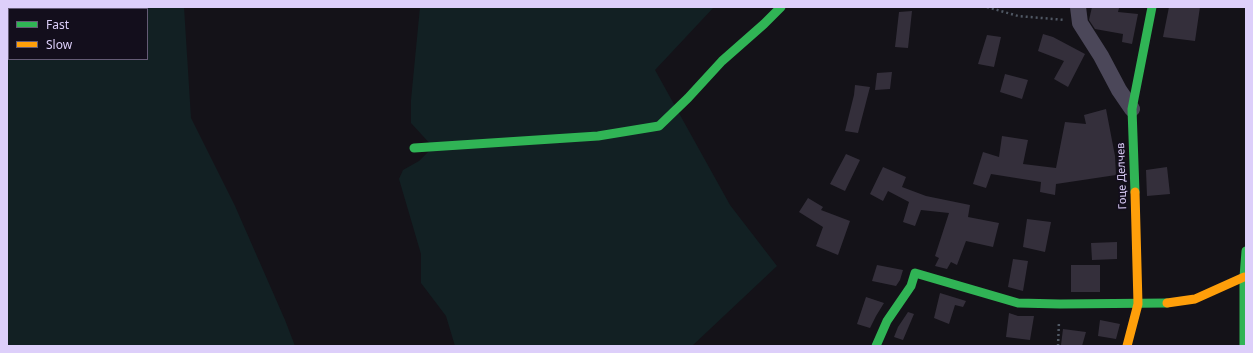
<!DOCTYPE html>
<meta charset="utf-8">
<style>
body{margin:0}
#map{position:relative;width:1253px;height:353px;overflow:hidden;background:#141218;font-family:"Noto Sans",sans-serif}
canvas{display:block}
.frame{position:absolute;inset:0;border:8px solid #ddcffa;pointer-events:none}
.legend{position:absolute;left:8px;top:8px;width:140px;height:52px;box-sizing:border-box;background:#130e1c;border:1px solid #645b75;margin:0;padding:5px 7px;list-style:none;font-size:12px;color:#ddcffa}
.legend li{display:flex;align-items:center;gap:8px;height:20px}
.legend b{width:20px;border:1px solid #645b75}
</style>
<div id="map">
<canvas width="1253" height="353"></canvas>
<div class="frame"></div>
<ul class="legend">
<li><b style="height:5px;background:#30b455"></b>Fast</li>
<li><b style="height:5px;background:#ff9f0a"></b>Slow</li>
</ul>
</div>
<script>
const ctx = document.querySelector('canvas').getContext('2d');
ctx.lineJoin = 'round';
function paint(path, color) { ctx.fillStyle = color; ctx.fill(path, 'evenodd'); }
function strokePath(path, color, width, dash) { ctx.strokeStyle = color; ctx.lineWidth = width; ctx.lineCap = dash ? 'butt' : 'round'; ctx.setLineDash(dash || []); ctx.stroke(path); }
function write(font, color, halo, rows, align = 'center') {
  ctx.font = font + ' "Noto Sans",sans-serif'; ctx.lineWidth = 3.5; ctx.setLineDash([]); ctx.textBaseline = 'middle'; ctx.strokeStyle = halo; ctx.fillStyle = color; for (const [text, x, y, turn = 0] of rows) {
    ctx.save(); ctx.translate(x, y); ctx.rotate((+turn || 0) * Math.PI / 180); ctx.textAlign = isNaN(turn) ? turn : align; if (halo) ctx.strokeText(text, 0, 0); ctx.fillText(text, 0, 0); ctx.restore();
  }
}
paint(new Path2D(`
 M7,7H184L191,118L235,206L285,320L295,346H7ZM9,9H147V59H9Z
 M420,7H714L655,70L730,205L777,266L692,346H455L446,316L421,283V254L399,179L403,170L419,161L433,147L411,123V100Z`), '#122023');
paint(new Path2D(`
 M1092,7H1112L1119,8L1118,12L1138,14L1132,44L1122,42L1123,34L1095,29L1089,20Z
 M1169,7H1200L1195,41L1163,37Z
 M912,11L908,48L895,47L899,12Z
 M1043,34L1053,37L1085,54L1068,87L1054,79L1064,61L1038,51Z
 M987,35L1001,37L994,67L978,64Z
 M892,72L890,89L875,90L877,73Z
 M1005,74L1028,80L1022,99L1000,92Z
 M855,85L870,87L858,133L845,131L854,95Z
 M1106,109L1115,156L1116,175L1056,184L1055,195L1040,192L1041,182L991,174L986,188L973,184L983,152L999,157L1002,136L1028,140L1023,164L1056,168L1065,122L1086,124L1084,115Z
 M846,154L860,160L845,191L830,184Z
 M883,167L906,177L902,187L926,196L970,205L968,217L999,223L993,247L966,241L957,265L951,262L947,269L935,266L939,258L935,256L949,213L921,210L915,226L903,222L909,202L888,191L883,201L870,194Z
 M1167,167L1170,194L1147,196L1146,170Z
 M808,198L823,207L821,210L850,221L838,255L816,246L823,227L799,212Z
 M1027,219L1051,222L1045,252L1023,247Z
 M1117,242V259L1092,260L1091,243Z
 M1013,259L1028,261L1023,291L1008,287Z
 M877,265L903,270L900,280L896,286L872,281Z
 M1071,265H1100V292H1071Z
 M940,293L966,301L963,307L955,305L949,324L934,318Z
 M866,297L884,303L876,316L870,328L857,324Z
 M908,312L914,314L903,340L894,337L898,327Z
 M1009,313L1018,316H1034L1030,340L1006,337Z
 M1100,320L1120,324L1116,339L1098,336Z
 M1063,329L1086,332L1082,346H1067L1061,345Z`), '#342f3b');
strokePath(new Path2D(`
 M987,7L1018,16L1065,20
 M1058,346L1059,321`), '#505864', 2.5, [2, 3]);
strokePath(new Path2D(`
 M1078,7L1080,23L1101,56L1119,90L1132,109`), '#4b4759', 16);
strokePath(new Path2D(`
 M414,148L598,136L659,126L688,98L722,61L764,24L781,7
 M1135,192L1132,109L1152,7
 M876,346L887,321L911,286L915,273L1018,303L1060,304L1167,303
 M1244,346V277L1246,251`), '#30b455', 9);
strokePath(new Path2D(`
 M1167,303L1195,299L1244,277
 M1127,346L1138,304L1135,192`), '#ff9f0a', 9);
write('11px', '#ddcffa', '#130e1c', [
 ["Гоце Делчев",1122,176,-92]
]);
</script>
